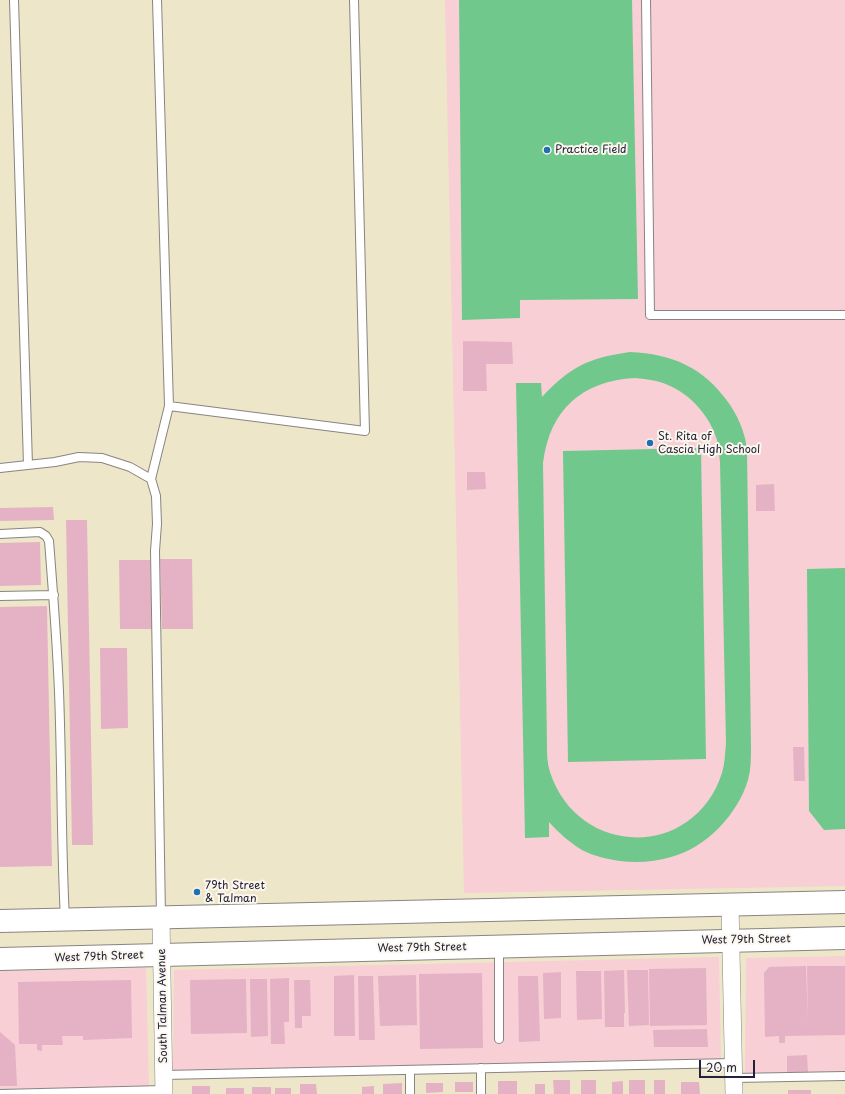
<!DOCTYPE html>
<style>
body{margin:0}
#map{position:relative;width:845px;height:1094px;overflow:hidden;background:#eee6c8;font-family:"Playpen Sans",sans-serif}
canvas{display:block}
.scale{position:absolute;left:699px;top:1060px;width:56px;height:18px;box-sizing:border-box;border:2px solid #22223b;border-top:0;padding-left:5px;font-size:12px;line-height:14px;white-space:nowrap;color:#22223b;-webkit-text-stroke:3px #fbf7ec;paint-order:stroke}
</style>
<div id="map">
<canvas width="845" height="1094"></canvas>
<div class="scale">20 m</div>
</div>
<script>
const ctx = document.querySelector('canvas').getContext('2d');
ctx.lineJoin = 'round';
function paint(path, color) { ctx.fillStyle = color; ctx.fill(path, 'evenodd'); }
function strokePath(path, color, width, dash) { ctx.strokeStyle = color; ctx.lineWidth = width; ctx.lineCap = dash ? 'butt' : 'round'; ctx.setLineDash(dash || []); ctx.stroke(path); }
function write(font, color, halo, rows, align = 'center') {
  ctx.font = font + ' "Playpen Sans",sans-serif'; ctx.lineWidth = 4; ctx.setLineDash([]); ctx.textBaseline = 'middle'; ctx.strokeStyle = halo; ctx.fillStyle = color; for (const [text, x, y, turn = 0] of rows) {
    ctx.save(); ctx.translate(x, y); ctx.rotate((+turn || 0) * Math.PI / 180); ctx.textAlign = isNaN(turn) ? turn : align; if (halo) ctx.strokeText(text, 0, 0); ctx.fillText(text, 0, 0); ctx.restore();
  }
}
paint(new Path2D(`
 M445,0H845V886L464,893Z
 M845,956V1076L745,1078L746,958Z
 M719,957L721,1064L173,1075L174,970Z
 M146,968L149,1091L0,1094V971Z`), '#f7cfd5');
paint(new Path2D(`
 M459,0H632L638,299L520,300V318L462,320Z
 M630,352C672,354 703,367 728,402C735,412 741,423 744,435C746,440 746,445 747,450L751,747C751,758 751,769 748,780C738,814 706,848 671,857C654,862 637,863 620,861C607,859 593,856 582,850C569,842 559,833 549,822V837L525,838L516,383H541L542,397C570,367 588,358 630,352ZM635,378C645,379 654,380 663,383C687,391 708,413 716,437C719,445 719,454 720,462L726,743C725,753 725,763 722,773C694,860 578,858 550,772C547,763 547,754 547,745L543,463C550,409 582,381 635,378Z
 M701,448L706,759L568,762L563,451Z
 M845,568V829L824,830L809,811L807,569Z`), '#71c88d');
paint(new Path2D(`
 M463,341L512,342L513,364H486L487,391H463Z
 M467,472H485L486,489L467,490Z
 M774,484L775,511H756V485Z
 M53,507L54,520L0,521V508Z
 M66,520H87L93,845H72Z
 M40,542L41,585L0,586V543Z
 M160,559H192L193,629H162Z
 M119,560H150L152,629H120Z
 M47,606L52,866L0,867V607Z
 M100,648H127L128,728L101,729Z
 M793,747H804L805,781H794Z
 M806,966L808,1021L807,966H845V1035L785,1036V1043H779V1036L765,1037L764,973L769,967Z
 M706,968L707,1025L650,1026L649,969Z
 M624,970L625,1013H624V1027H605L604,971Z
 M627,970H648L649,1025L629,1026Z
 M576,971H601L602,1019L577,1020Z
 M561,972V1018L544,1019L543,973Z
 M482,973L483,1048L420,1049L419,974Z
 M354,975L355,1036H334V976Z
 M416,975L417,1025L380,1026L378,976Z
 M358,976H373L375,1040H359Z
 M518,976H538L540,1041L519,1042Z
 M289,978V1022H284L285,1044H271L270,979Z
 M246,979L247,1033L191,1034L190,980Z
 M250,979H267L268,1036L251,1037Z
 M131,980L132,1038L83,1040V1036H62L63,1045H42V1051L37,1050V1044H19L18,982Z
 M294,980H310L311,1016H302V1028H295Z
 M707,1029L708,1047H654L653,1030Z
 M0,1032L15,1045L17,1086H0Z
 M807,1055L808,1072L787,1073V1056Z
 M553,1080H570V1094H554Z
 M581,1080H596V1094H581Z
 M629,1080H645V1094H629Z
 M654,1080H665V1094H654Z
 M498,1081H517V1094H498Z
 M623,1081V1094H612V1082Z
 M455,1082H473V1092H455Z
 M681,1082H699L700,1094H681Z
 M402,1083V1094H383V1084Z
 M426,1083H443V1092L426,1093Z
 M300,1084H316L317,1094H300Z
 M535,1084H545V1094H535Z
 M192,1086H210V1094H192Z
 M374,1086V1094H362V1087Z
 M252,1087H271V1094H252Z
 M226,1088H244V1094H226Z
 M275,1088H291V1094H275Z
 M788,1090H811V1094H788Z`), '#e5b2c5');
const lane = new Path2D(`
 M14,0L28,465
 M646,0L650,315H845
 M169,406L365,431L354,0
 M0,468L55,462L79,457L102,458L130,467L151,479L156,496L157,524L155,551L161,917
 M151,479L169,406L157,0
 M0,534L40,532L46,536L49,541C53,591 57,642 59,692C62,768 61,844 65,919
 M0,596L54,595
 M499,947V1039
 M481,1068V1094
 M410,1070V1094
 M164,1075L733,1063
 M734,1078L845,1076
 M0,1094L164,1090`);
const street = new Path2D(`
 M730,904L734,1094
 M161,918L164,1094`);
const secondary = new Path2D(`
 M0,921L845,902
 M0,959L845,938`);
strokePath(lane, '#888482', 10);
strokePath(street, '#888482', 18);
strokePath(secondary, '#888482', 24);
strokePath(lane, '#fff', 8);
strokePath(street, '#fff', 17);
strokePath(secondary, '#fff', 22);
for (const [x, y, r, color] of [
 [547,150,4,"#1f6fb2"],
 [650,443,4,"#1f6fb2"],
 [197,892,4,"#1f6fb2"]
]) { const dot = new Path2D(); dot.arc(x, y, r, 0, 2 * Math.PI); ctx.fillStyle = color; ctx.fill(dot); strokePath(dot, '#fbf7ec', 1.5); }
write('11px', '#22223b', '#fbf7ec', [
 ["Practice Field",555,150],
 ["St. Rita of",658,437],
 ["Cascia High School",658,450],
 ["79th Street",205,886],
 ["& Talman",205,899]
], 'left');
write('11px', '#22223b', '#fbf7ec', [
 ["West 79th Street",746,940,-1],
 ["West 79th Street",422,948,-1],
 ["West 79th Street",99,957,-2],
 ["South Talman Avenue",163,1006,-91]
]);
</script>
